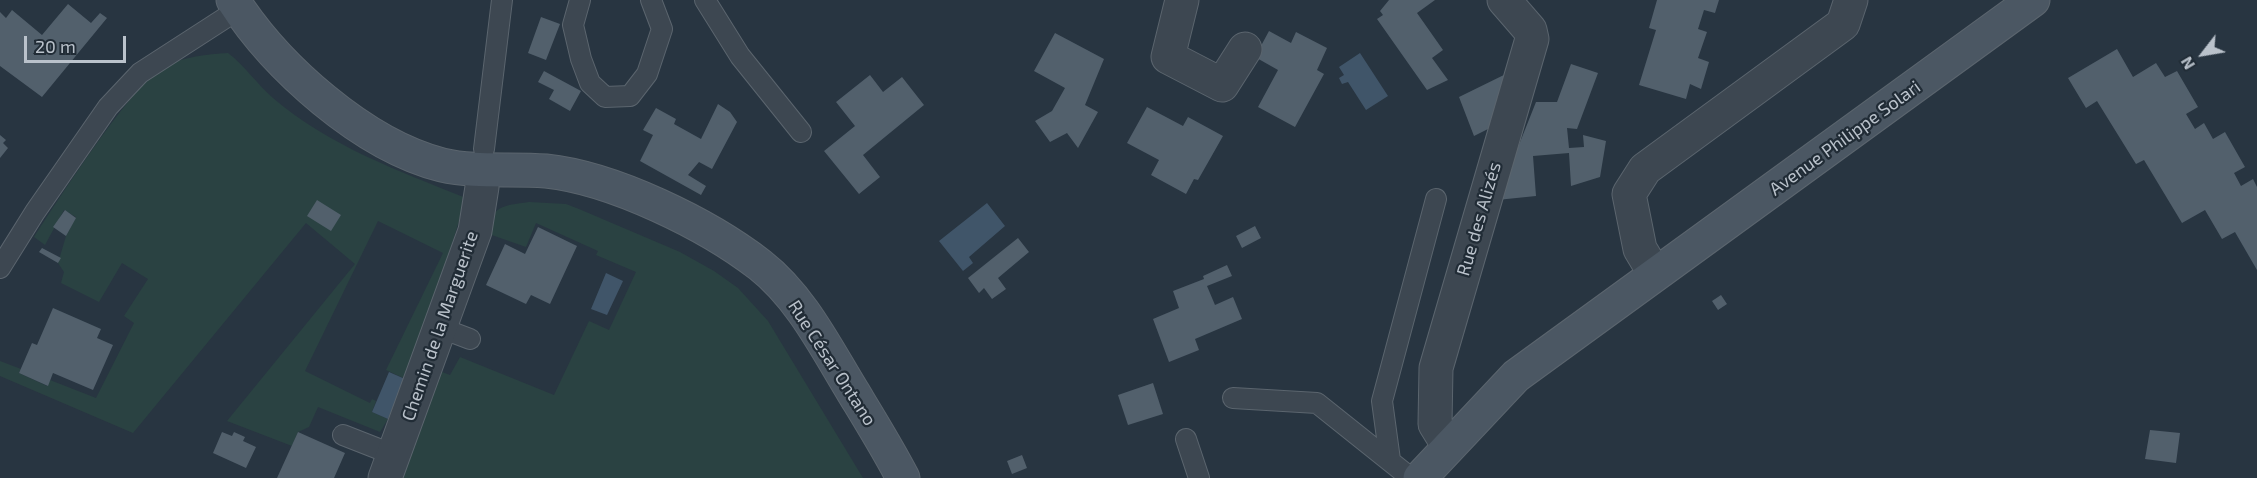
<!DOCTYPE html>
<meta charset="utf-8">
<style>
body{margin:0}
#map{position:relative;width:2257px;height:478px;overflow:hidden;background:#283541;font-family:"Exo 2",sans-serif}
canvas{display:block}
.north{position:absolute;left:2173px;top:24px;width:60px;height:60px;-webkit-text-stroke:4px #212c36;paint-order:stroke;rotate:239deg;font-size:16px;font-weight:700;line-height:24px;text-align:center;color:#bac2cb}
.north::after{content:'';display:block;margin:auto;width:21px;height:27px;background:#bac2cb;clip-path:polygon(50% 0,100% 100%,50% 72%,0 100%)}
.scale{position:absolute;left:24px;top:36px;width:102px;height:27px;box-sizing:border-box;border:3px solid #bac2cb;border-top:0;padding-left:8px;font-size:18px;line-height:21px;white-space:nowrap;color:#bac2cb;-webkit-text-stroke:4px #212c36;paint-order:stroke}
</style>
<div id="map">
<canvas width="2257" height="478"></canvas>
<div class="north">N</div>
<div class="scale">20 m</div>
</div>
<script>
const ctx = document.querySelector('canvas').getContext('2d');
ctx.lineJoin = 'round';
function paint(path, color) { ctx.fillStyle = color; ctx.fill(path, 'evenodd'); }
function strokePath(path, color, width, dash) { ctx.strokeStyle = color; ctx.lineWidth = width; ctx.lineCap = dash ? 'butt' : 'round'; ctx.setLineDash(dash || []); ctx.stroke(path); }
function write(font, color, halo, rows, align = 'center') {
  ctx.font = font + ' "Exo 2",sans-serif'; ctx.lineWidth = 4.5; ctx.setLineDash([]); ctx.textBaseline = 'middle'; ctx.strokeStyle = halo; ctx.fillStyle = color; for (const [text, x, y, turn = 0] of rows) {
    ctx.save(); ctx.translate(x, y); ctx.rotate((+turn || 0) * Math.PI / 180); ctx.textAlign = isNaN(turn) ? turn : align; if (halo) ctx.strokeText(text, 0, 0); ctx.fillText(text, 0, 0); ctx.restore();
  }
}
paint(new Path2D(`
 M228,53C245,66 257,84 273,98C329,146 399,171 466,198L410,381L386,370L443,253L378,221L305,371L370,403L372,399L376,401L372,412L388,419L380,432L318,407L309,427L298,432L292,446L227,421L355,264L306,223L133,433L0,376V361L21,369L19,373L47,386L50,380L96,398L134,323L124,316L148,279L122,263L99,302L61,283L64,272L58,263L66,236L76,217L64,210L45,245L34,237C57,202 133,82 165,66C184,57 207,54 228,53Z
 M529,202L566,204L579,209L680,252L714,271L738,288L768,321L863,478H394L437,370L450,375L460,357L554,395L589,321L609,330L636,272L596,255L598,251L536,223L526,247L486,233C493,205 502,206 529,202Z`), '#2a4242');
paint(new Path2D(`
 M1360,53L1388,96L1366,110L1348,82L1342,84L1339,78L1344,75L1339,67Z
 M987,203L1005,226L969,257L973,263L963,271L939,241Z
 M606,273L623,281L607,315L591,309Z
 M389,372L405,379L388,419L372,412Z`), '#405569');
paint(new Path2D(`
 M1389,0H1435L1417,13L1443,50L1432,58L1448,80L1427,90L1377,19L1383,15L1380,11Z
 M1657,0H1719L1715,13L1704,10L1698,29L1707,32L1698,58L1709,62L1701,89L1690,84L1686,99L1639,85L1656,30L1649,28Z
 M68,4L91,23L100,13L107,18L42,97L0,66V12L6,18L12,10L42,35Z
 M541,17L560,24L546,60L528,53Z
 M1269,31L1291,43L1296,32L1327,48L1317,70L1324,74L1295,127L1258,107L1278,70L1255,57Z
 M1055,33L1104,59L1085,105L1098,112L1078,148L1067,133L1050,142L1035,121L1052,111L1065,88L1034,71Z
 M2117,49L2133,77L2156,63L2165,77L2177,71L2198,107L2186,114L2195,129L2204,123L2213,139L2225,132L2245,167L2234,173L2241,186L2253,179L2257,187V270L2235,232L2222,239L2205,210L2182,223L2144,160L2136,164L2097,101L2086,108L2068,78Z
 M1571,64L1598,73L1577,129L1567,128L1569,148L1584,147L1583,135L1606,141L1600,177L1571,186L1569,153L1533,156L1536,196L1497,200L1536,102H1557Z
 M544,71L581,91L570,111L549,99L554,90L538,82Z
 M1512,71L1500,123L1474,136L1459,97Z
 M870,75L883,92L902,77L924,105L863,155L880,177L859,194L824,151L855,126L836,102Z
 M718,104L730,112L737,122L712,169L699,162L688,175L706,186L701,195L640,161L653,135L643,130L656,108L676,119L674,124L701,139Z
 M1147,107L1183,126L1188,117L1223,136L1198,180L1194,179L1186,194L1151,175L1159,160L1127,143Z
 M0,135L6,140L3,143L8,148L0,158Z
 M317,200L341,215L331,231L307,216Z
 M65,210L76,218L66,236L53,227Z
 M1255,226L1261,238L1242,248L1236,236Z
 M538,227L577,246L550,304L531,295L526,304L486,285L505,244L525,254Z
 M1018,238L1029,252L998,278L1006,289L992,299L984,288L979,293L968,278Z
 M42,248L61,258L58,263L39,252Z
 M1227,265L1232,276L1207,286L1215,305L1233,297L1242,319L1195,339L1199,350L1169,362L1153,319L1179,308L1173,291L1204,279L1203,276Z
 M1721,295L1727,304L1718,310L1712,301Z
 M53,308L101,329L97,338L113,345L93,390L53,373L48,386L19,373L32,343L37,345Z
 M1153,383L1163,414L1128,425L1118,395Z
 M2150,430L2180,433L2176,463L2145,459Z
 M222,432L232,436L234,432L245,437L243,441L256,447L246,468L213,453Z
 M298,432L345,453L334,478H277Z
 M1022,455L1027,468L1012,474L1007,461Z`), '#52606c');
const lane = new Path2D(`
 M580,0L573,25L581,59L590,83L605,97L630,96L647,74L662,29L651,0
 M705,0L740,56L801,132
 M484,149L502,0
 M0,268L35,212L108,107L140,73L239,9
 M441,328L470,339
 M1233,398L1317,403L1411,478
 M343,435L394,455
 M1186,439L1199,478
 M1390,460L1382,401L1436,199`);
const street = new Path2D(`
 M1182,0L1168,57L1222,85L1245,49
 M1655,274L1640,249L1629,194L1645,169L1843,24L1851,0
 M1448,445L1435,424L1436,368L1532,39L1530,30L1504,0
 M385,478L475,231L482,187L481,170`);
const secondary = new Path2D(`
 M233,0C276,67 363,145 442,165C476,173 511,168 546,171C613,178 707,224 760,265C801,297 826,348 853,392C870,420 888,449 903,478
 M1420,478L1516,376L2033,0`);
strokePath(lane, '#5b656e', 22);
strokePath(street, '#5b656e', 35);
strokePath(secondary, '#5b656e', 35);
strokePath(lane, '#3d4751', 20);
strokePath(street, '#3d4751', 33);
strokePath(secondary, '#4b5763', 33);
write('18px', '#bac2cb', '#212c36', [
 ["Avenue Philippe Solari",1845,138,-36],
 ["Rue des Alizés",1479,219,-74],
 ["Chemin de la Marguerite",440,326,-71],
 ["Rue César Ontano",832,363,57]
]);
</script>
